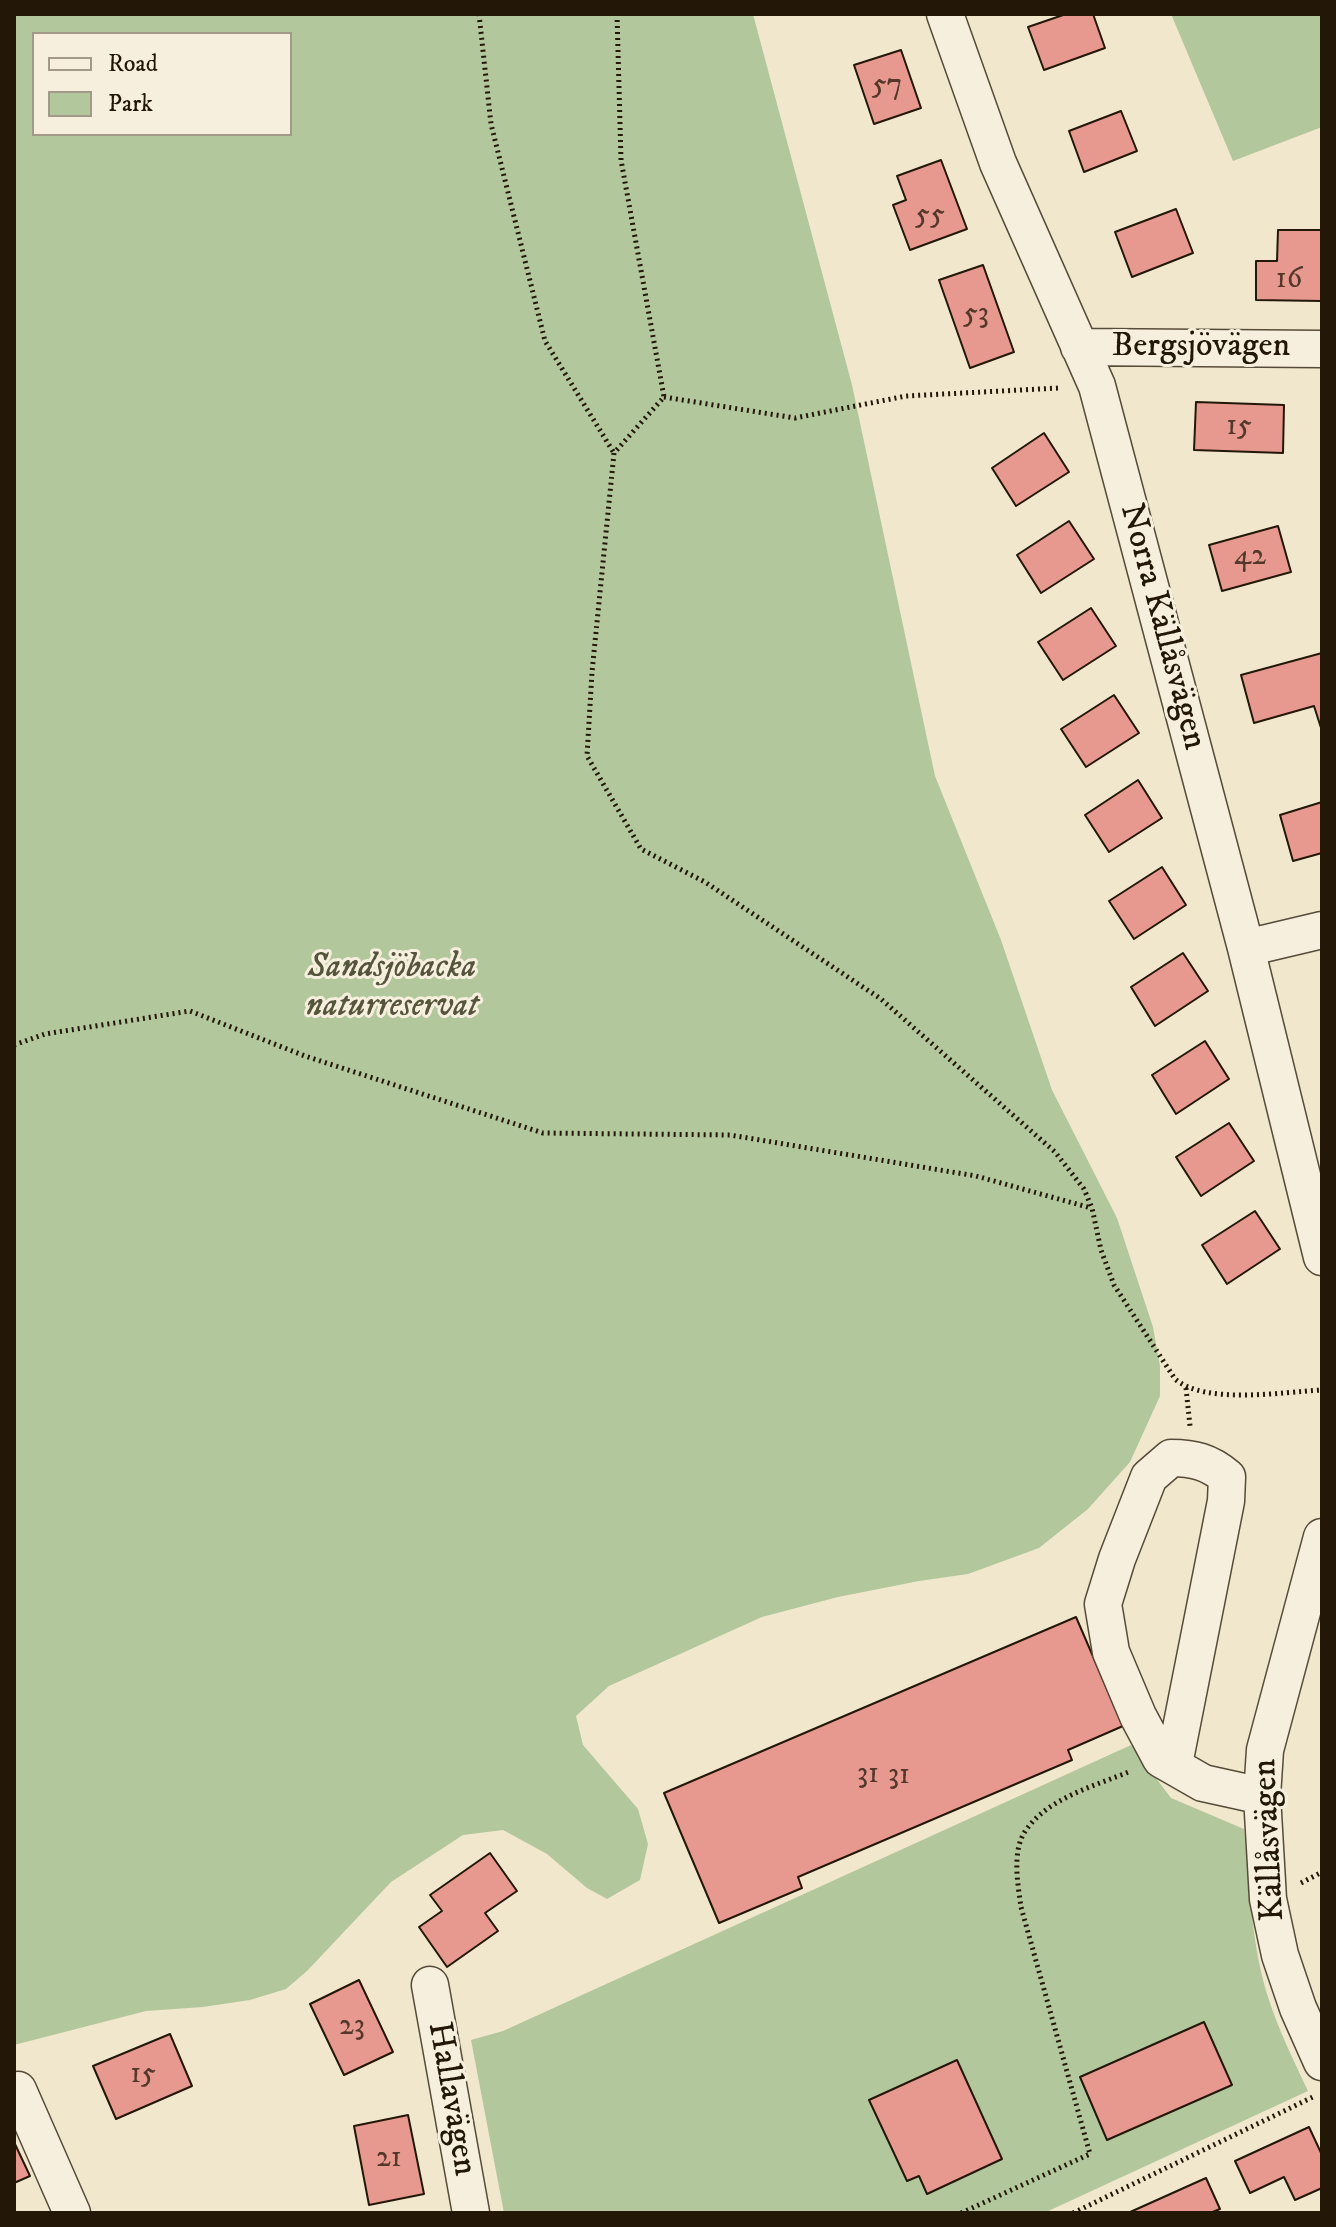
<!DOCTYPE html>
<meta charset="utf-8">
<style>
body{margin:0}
#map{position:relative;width:1336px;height:2227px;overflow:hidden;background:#f1e7cc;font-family:"IM FELL DW Pica",serif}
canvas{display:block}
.frame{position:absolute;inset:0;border:16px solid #231707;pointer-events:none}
.legend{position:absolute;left:32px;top:32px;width:260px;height:104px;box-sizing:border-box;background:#f6efde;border:2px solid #a29988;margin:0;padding:10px 14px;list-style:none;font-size:24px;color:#231707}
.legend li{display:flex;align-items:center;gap:16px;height:40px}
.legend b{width:40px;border:2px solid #a29988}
</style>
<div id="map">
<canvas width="1336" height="2227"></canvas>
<div class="frame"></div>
<ul class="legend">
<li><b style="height:10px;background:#f6efde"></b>Road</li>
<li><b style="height:22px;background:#b3c79d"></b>Park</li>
</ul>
</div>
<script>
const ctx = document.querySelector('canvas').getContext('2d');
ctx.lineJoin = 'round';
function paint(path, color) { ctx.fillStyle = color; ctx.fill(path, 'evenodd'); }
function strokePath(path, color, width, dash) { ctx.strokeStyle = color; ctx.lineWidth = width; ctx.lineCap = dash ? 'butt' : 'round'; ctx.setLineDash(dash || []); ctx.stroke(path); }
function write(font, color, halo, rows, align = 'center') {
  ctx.font = font + ' "IM FELL DW Pica",serif'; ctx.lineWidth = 6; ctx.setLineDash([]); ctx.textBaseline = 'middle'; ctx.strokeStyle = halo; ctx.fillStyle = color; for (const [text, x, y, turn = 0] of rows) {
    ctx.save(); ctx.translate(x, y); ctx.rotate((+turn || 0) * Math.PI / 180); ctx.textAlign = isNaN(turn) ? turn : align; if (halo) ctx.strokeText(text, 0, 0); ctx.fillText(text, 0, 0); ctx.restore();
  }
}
paint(new Path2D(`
 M14,14H753L852,385L935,776L1001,940L1052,1090L1117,1218L1153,1327L1160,1366V1396L1130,1462L1088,1509L1039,1548L968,1574L919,1581L838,1597L762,1617L609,1686L576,1716L583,1745L638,1809L648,1844L640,1880L607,1899L587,1888L547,1854L503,1830L463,1835L391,1882L307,1971L286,1989L250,2000L203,2007L146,2011L14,2045ZM34,34H290V134H34Z
 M1171,14H1322V127L1233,161Z
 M1131,1745L1171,1798L1244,1829C1250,1885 1251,1946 1269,2000C1279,2031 1294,2061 1308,2091L1044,2213H504L471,2040L503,2031Z`), '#b3c79d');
const building = new Path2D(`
 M1066,14H1093L1105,48L1044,70L1028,27Z
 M901,50L921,108L874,124L854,65Z
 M1121,111L1137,151L1084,172L1069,131Z
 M941,160L967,229L910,250L893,205L906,200L897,176Z
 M1176,209L1193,253L1132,277L1115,232Z
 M1278,230H1322V301L1256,300V261H1277Z
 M983,265L1014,352L970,368L939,280Z
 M1196,402L1284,405L1283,453L1194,450Z
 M1044,433L1069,472L1016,506L992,468Z
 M1069,521L1094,559L1041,593L1017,555Z
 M1278,526L1291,572L1222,591L1209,545Z
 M1091,608L1116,646L1063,680L1038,642Z
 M1322,653V731L1314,706L1254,723L1241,675Z
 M1114,695L1139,733L1086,767L1061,729Z
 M1138,780L1162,818L1109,852L1085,815Z
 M1322,802V853L1293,861L1280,815Z
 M1162,867L1186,905L1134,939L1109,901Z
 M1183,953L1208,991L1155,1026L1131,987Z
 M1205,1041L1229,1079L1176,1114L1152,1075Z
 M1229,1123L1254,1161L1201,1196L1176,1157Z
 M1255,1211L1280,1249L1227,1284L1202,1245Z
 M1076,1617L1123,1726L1068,1750L1072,1760L798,1877L802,1888L719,1923L664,1793Z
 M490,1853L517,1891L485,1913L498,1931L447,1967L419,1927L442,1911L430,1895Z
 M359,1980L393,2052L344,2075L310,2004Z
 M1204,2022L1232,2085L1107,2140L1080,2077Z
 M170,2034L192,2086L116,2119L93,2066Z
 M957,2060L1002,2159L927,2194L919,2176L907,2181L869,2100Z
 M408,2115L424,2194L369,2205L354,2126Z
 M1309,2127L1322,2155V2188L1295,2200L1284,2177L1250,2193L1235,2161Z
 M14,2142L30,2176L14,2183Z
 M1206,2178L1220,2209L1210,2213H1128Z`);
paint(building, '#e79990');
strokePath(building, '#231707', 2);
const minor = new Path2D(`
 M945,14L998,163L1097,386L1246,948L1322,1257
 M1079,347L1322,349
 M1246,948L1322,930
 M1322,1537L1265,1750L1262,1796L1268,1899L1280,1955L1298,2008L1322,2062
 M1174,1764L1226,1501L1227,1477C1209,1462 1194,1458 1171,1458L1149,1477L1117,1559L1103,1604L1111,1652L1138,1716L1161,1759L1203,1783L1262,1796
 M430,1985L471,2213
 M18,2090L72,2213`);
strokePath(minor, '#564b38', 39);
strokePath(new Path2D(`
 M479,14L491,124L545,341L614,453
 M617,14L621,160L664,397L614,453L592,672L587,756L641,849L705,882L881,999L1055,1152L1084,1189L1092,1208L1101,1250L1114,1285L1175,1379C1205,1405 1282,1392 1322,1390
 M664,397L795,418L906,396L1059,388
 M14,1045L45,1034L190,1011L305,1056L543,1133L730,1135L976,1176L1091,1208
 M1186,1388L1190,1426
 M1301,1883L1322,1872
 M961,2213L1090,2154L1021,1907C1018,1885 1012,1854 1024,1833C1046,1798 1095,1786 1131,1771
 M1073,2213L1313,2097`), '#231707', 5, [2, 4]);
strokePath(minor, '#f6efde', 36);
write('30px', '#543829', null, [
 ["57",887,87],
 ["55",930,217],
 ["16",1289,281],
 ["53",976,316],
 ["15",1239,428],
 ["42",1250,558],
 ["31",868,1776],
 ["31",899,1777],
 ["23",352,2028],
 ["15",143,2076],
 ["21",389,2160]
]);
write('34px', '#231707', '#f6efde', [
 ["Bergsjövägen",1201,348],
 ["Norra Källåsvägen",1161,627,75],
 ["Källåsvägen",1271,1840,-93],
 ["Hallavägen",450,2099,80]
]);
write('italic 34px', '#55553c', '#f6efde', [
 ["Sandsjöbacka",392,969],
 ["naturreservat",392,1008]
]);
</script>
